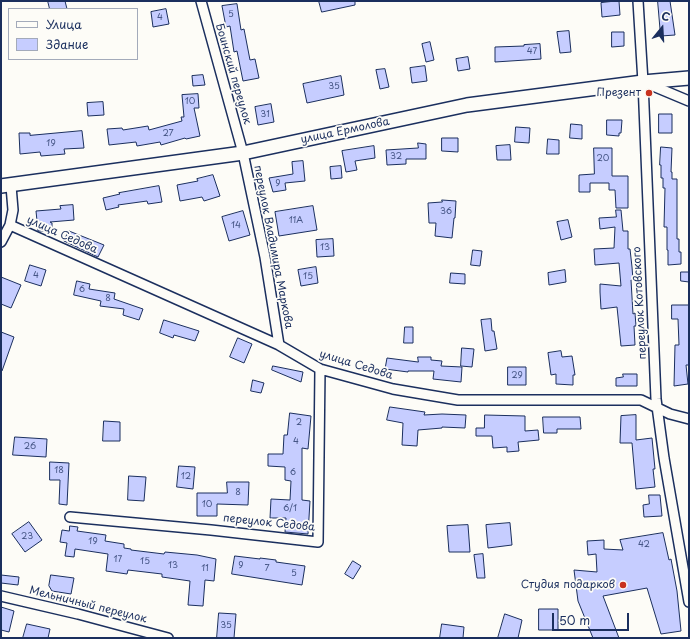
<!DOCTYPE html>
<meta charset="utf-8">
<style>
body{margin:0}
#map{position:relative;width:690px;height:639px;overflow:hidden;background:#fdfcf7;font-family:"Playpen Sans",sans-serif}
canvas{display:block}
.frame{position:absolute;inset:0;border:2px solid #1b2f5e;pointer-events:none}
.legend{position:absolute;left:8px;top:8px;width:130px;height:52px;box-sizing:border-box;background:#fdfcf7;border:1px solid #a3aaba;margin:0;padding:5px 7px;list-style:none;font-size:12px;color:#1b2f5e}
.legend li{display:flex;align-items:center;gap:8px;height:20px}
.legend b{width:20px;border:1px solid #a3aaba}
.north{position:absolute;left:642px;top:8px;width:40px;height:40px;-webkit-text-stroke:3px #fdfcf7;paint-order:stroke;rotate:18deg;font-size:11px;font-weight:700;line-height:16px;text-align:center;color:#1b2f5e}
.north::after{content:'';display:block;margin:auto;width:14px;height:18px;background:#1b2f5e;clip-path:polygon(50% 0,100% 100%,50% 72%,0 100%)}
.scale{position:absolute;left:552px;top:613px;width:77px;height:18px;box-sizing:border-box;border:2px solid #1b2f5e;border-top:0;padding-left:5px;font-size:12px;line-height:14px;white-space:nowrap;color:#1b2f5e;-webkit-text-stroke:3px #fdfcf7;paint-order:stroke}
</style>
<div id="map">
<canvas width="690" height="639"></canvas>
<div class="frame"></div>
<ul class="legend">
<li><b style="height:5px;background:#fdfcf7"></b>Улица</li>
<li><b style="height:11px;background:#c6cdff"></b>Здание</li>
</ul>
<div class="north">С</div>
<div class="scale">50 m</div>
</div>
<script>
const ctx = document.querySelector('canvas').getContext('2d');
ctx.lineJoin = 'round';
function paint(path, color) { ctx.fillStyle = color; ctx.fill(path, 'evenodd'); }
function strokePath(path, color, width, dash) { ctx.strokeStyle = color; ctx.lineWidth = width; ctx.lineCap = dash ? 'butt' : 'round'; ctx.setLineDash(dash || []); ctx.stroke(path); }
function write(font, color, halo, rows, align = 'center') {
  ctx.font = font + ' "Playpen Sans",sans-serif'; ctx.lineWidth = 3.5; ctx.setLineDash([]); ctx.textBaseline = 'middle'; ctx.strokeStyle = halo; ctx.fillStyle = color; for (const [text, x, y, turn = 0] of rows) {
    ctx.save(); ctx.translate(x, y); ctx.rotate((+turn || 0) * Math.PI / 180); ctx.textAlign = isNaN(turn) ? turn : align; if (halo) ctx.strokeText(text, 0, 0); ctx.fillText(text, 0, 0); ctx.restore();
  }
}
const building = new Path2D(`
 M48,1H65L67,9H50Z
 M319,1H355V5L322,12Z
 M619,1L620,15L602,17L601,3Z
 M658,1H670L675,35L661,36Z
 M237,4L241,30L244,29L250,60L255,59L259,78L243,81L237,51L234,52L230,26L226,27L222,6Z
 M166,9L169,24L153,27L151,12Z
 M569,31L571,52L560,53L557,32Z
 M612,32H624V46L612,47Z
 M430,42L434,60L426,62L422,44Z
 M540,44L541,59L495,62V47L524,46V45Z
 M468,57L470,69L458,71L456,59Z
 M425,66L427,81L412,83L410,68Z
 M385,69L389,87L380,89L376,70Z
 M203,75L205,85L193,86L192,76Z
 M341,76L344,95L307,103L303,84Z
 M198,94L199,108H194L200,136L186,139L185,138L161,145L160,142L137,146L136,142L109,145L107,129L122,128L123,130L148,126L149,130L182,121L181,117H184L182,95Z
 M103,102L104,115L88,116L87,103Z
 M271,104L274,122L258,125L255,107Z
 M659,114H672V133H659Z
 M607,120H622L621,133H619V136L607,135Z
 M571,124L582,125V139L570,138Z
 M516,127L530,128L529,143L515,142Z
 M82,131L84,148L64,149L65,154L41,156L40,152L20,154L19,133H30V135Z
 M442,138H458V152L442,151Z
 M548,139L559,140V154H547Z
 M418,143L426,144V159H406V164L387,165L386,150L418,148Z
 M510,145L511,160H497L496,146Z
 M374,146L375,158L355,161L357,170L346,172L342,151Z
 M661,147L672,148L671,172H672V179H677V239H679V252H681V264L668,265V250H667V227H664L665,188H663V178H661V165H660Z
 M594,148H612V176H628V208H616L615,190H609V183H590V192H579V175L594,174Z
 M303,161L305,181L285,183L286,190L273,192L269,178L293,174L292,162Z
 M341,166L342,178L331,179L330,167Z
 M213,175L220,196L204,201L202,197L180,201L177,185L198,181L197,179Z
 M159,186L162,202L148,204L147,201L118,205L119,207L106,210L103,198L120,194L119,193Z
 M442,200L456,201L455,218H454L452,238L435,236L436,223H429L428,203L442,202Z
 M73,205L74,220L50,222L52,223V231H38L36,211L61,209L60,206Z
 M313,206L317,230L279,236L275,212Z
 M616,210H621L623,231H628V249H630L632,267L633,280H631L633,314L635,313L636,326H634L635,345L621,346L617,307L601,309L600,292V284L621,286L619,263L595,265L594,249L614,248L615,227L600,229L599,218L616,217Z
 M243,211L250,235L229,241L222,217Z
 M568,220L572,237L561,240L557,222Z
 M69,231L104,245L98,257L64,241Z
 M333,239L334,256L317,257L316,240Z
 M473,250L482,251L480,266L471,265Z
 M30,265L46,270L41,286L25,281Z
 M316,267L318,283L301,286L298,270Z
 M565,270L566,282L549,285L548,273Z
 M681,272H689V282L681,281Z
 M451,273L465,274V284L450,283Z
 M1,277L21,285L11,308L1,304Z
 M77,281L90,284L89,289L115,293L114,299L143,309L139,320L123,315L124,309L100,306L101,301L74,295Z
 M672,305H689V365H686L688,384L674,386L675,345H679L678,319H672Z
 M491,319L492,331H494L497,349L485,351L481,320Z
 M164,320L199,331L195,341L174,335L173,338L160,333Z
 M405,327H413V343H404Z
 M1,332L14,337L2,371H1Z
 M238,338L252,344L244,363L230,357Z
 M462,348L474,349L472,367L461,366Z
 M561,351L562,357L572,356L575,375H573V385L556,384V374L551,375L548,353Z
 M418,357H431V360L442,361L441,366L462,367L461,382L433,379L434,371H408V372L385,369L387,358L418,362Z
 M273,366L303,372L301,382L272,370Z
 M508,367H526V385H508Z
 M623,374H637V386H616V378L623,377Z
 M253,380L264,383L261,393L251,391Z
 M390,407L425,412L424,415L442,414L466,415L465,428L442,427V428L418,430L417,446L402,445L403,423L387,420Z
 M290,413L311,416L308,449L302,448V500L310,501L308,534L285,532L286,518H270L271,499L290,500L291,481L285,480V467L268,466V454H283L284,435H287Z
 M485,415L525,416V431L538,430L539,440L518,442L519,451L507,452V447L493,448L492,436H476V428H484Z
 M636,415V440L652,438L655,469H653L655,487L636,489L632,443H620L621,416Z
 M543,417H580L581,429H557V433H544Z
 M104,421L120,422V441H103Z
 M15,437L47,439L46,457L13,455Z
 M50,462L69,463L67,505L59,504L60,480H50Z
 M179,466L195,467L193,489L177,487Z
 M129,476L146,477L144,501L128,500Z
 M227,482H249L248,505L217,504V516H197V493H227Z
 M649,495H660L662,516L644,517L643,505L649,504Z
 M29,522L42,540L25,552L12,534Z
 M510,523L512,545L488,548L486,525Z
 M468,525L470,552H449L447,526Z
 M70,526L78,527L77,531L106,535L105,541L124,544V548L131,549V550L164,554L165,552L197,555L216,559L214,581L205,580L203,606L188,605L190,581L162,577V574L128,570L127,574L106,571L108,554L75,549L74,557L65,556L67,543L60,542L62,530L69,531Z
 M663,533L669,560L671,559L677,591L681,631L661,634L647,588L603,596L619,638H593L578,601L574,570L597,572L596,554L588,555L587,541L604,540V549L623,550L620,540Z
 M483,554L485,578H477L474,555Z
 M235,556L260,559V558L276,560V562L305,566L302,585L232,574Z
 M353,561L361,566L353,579L345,574Z
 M1,575L19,577L18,585L1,583Z
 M51,575L74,578L71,594L52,591L49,586Z
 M1,607L14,611L9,632L1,630Z
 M539,609H558V630H539Z
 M219,613L236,614L234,638H217Z
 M505,614L522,620L518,638H498Z
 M27,624L50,629L48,638H23Z
 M442,624L464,627L463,638H440Z`);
paint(building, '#c6cdff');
strokePath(building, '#1b2f5e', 1);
const street = new Path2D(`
 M201,1L243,153L265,257L279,345
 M638,1L643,82L656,399L664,458L689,602
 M646,83L689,101
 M11,186L13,210L10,225L279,345L320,369L393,389L458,400H641L670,414L689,419
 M1,242L10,225
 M70,517L211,530L318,542L320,369
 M1,596L78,614L168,638`);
const secondary = new Path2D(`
 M1,186L243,153L467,105L643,82L689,78`);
strokePath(street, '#1b2f5e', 12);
strokePath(secondary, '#1b2f5e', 16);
strokePath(street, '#fdfcf7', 9);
strokePath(secondary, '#fdfcf7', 13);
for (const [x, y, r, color] of [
 [649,93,4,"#c8321e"],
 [623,585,4,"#c8321e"]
]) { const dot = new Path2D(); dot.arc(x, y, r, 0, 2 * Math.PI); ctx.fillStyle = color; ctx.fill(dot); strokePath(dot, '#fdfcf7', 1.5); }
write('9px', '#465686', null, [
 ["5",231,15],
 ["4",160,18],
 ["47",532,52],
 ["35",334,87],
 ["10",190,102],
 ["31",265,115],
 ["27",168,134],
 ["19",51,144],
 ["32",396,157],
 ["20",603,159],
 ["9",278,184],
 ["36",446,212],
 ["11А",296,221],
 ["14",236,226],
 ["13",325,248],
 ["4",36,276],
 ["15",308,277],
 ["6",82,290],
 ["8",108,299],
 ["29",517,376],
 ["2",299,423],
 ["4",296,442],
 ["26",30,447],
 ["18",59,471],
 ["6",293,473],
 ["12",186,477],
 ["8",238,493],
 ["10",207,505],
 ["6/1",290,509],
 ["23",27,537],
 ["19",93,542],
 ["42",644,545],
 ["17",118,560],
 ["15",145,562],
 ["13",173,566],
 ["9",241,566],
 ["11",205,569],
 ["7",267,569],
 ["5",294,574],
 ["35",226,626]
]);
write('11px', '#1b2f5e', '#fdfcf7', [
 ["Боинский переулок",233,74,74],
 ["улица Ермолова",345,131,-12],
 ["улица Седова",62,235,24],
 ["переулок Владимира Маркова",273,247,79],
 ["переулок Котовского",640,303,-93],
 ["улица Седова",356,365,17],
 ["переулок Седова",269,523,6],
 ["Мельничный переулок",88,605,14]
]);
write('11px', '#1b2f5e', '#fdfcf7', [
 ["Презент",641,93],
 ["Студия подарков",615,585]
], 'right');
</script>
